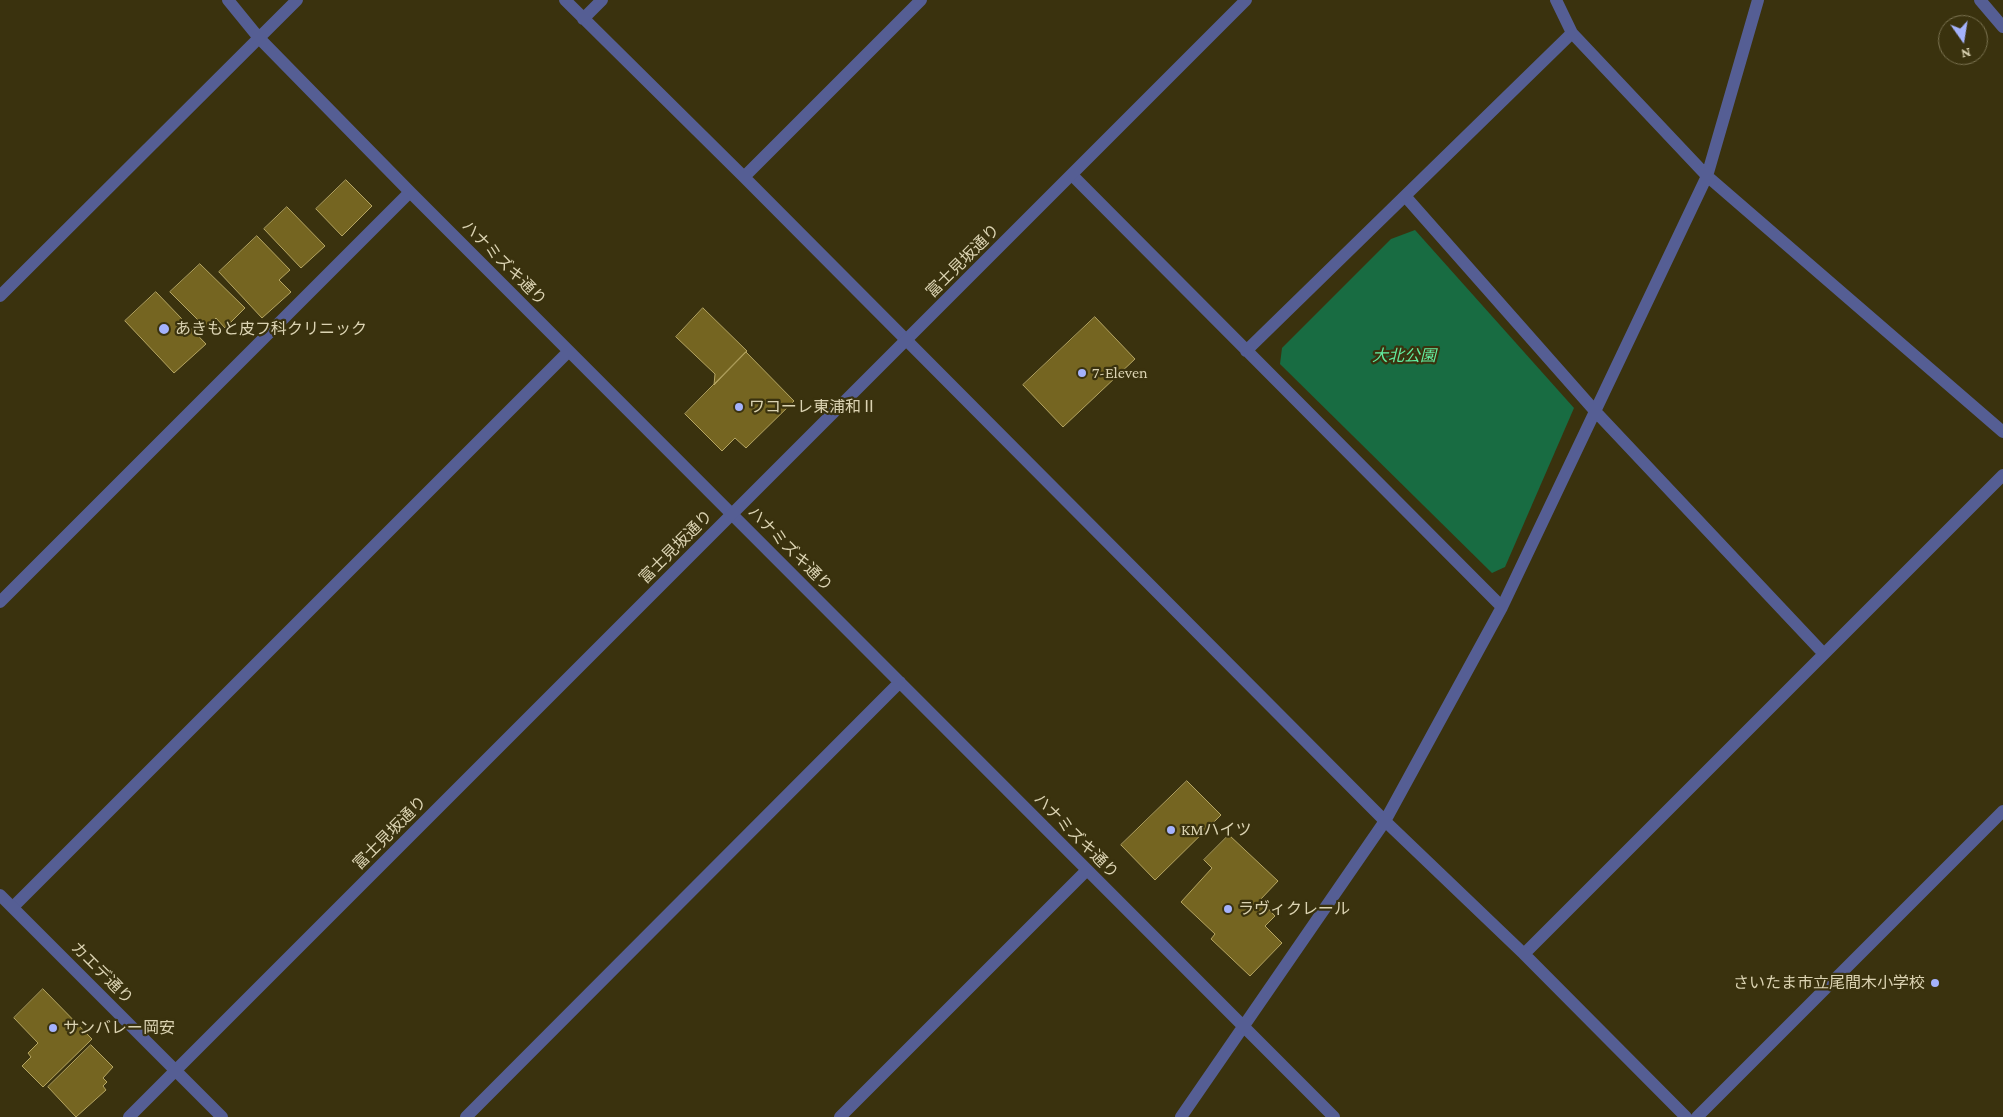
<!DOCTYPE html>
<meta charset="utf-8">
<style>
body{margin:0}
#map{position:relative;width:2003px;height:1117px;overflow:hidden;background:#3a320e;font-family:"Crimson Pro",serif}
canvas{display:block}
.north{position:absolute;left:1938px;top:15px;width:50px;height:50px;box-sizing:border-box;background:#3a320e;border:1px solid #7a7250;border-radius:50%;rotate:167deg;font-size:14px;font-weight:700;line-height:20px;text-align:center;color:#dbd3b2}
.north::after{content:'';display:block;margin:auto;width:18px;height:22px;background:#a4b2fc;clip-path:polygon(50% 0,100% 100%,50% 72%,0 100%)}
</style>
<div id="map">
<canvas width="2003" height="1117"></canvas>
<div class="north">N</div>
</div>
<script>
const ctx = document.querySelector('canvas').getContext('2d');
ctx.lineJoin = 'round';
function paint(path, color) { ctx.fillStyle = color; ctx.fill(path, 'evenodd'); }
function strokePath(path, color, width, dash) { ctx.strokeStyle = color; ctx.lineWidth = width; ctx.lineCap = dash ? 'butt' : 'round'; ctx.setLineDash(dash || []); ctx.stroke(path); }
function write(font, color, halo, rows, align = 'center') {
  ctx.font = font + ' "Crimson Pro","Noto Sans JP",serif'; ctx.lineWidth = 4.5; ctx.setLineDash([]); ctx.textBaseline = 'middle'; ctx.strokeStyle = halo; ctx.fillStyle = color; for (const [text, x, y, turn = 0] of rows) {
    ctx.save(); ctx.translate(x, y); ctx.rotate((+turn || 0) * Math.PI / 180); ctx.textAlign = isNaN(turn) ? turn : align; if (halo) ctx.strokeText(text, 0, 0); ctx.fillText(text, 0, 0); ctx.restore();
  }
}
paint(new Path2D(`
 M1415,230L1574,408L1505,567L1492,573L1280,364L1282,348L1391,239Z`), '#186c42');
const building = new Path2D(`
 M346,180L372,206L342,236L316,209Z
 M287,207L325,246L301,268L264,229Z
 M257,236L290,270L279,280L291,292L262,318L219,272Z
 M200,264L245,308L225,328L216,318L206,328L170,292Z
 M156,292L206,344L174,373L125,321Z
 M703,308L747,351L714,385L715,374L676,337Z
 M1095,317L1135,359L1063,427L1023,385Z
 M746,352L794,401L746,448L735,438L722,451L685,414Z
 M1187,781L1221,815L1155,880L1121,845Z
 M1229,835L1278,881L1260,900L1275,916L1265,926L1282,943L1250,976L1211,939L1215,934L1181,902L1212,868L1204,860Z
 M43,989L92,1039L43,1087L22,1066L31,1057L28,1053L38,1043L14,1018Z
 M91,1045L113,1067L103,1078L107,1082L103,1086L106,1090L76,1117L48,1087Z`);
paint(building, '#756521');
strokePath(building, '#b5a562', 1);
strokePath(new Path2D(`
 M228,0L259,38L410,192L1334,1117
 M565,0L744,177L1385,821L1524,954L1686,1117
 M1556,0L1572,33L1707,176L2003,432
 M1980,0L2003,27
 M583,19L602,0
 M1072,175L1502,607
 M744,177L921,0
 M1405,196L1595,411L1824,654
 M0,296L297,0
 M1246,351L1572,33
 M0,602L410,192
 M13,907L569,351
 M1524,954L2003,475
 M466,1117L900,682
 M840,1117L1086,871
 M1181,1117L1385,821L1502,607L1707,176L1758,0
 M1697,1117L2003,811`), '#555e94', 12);
strokePath(new Path2D(`
 M0,895L222,1117
 M129,1117L1246,0`), '#555e94', 12);
for (const [x, y, r, color] of [
 [164,329,6,"#a4b2fc"],
 [1082,373,5,"#a4b2fc"],
 [739,407,5,"#a4b2fc"],
 [1171,830,5,"#a4b2fc"],
 [1228,909,5,"#a4b2fc"],
 [1935,983,5,"#a4b2fc"],
 [53,1028,5,"#a4b2fc"]
]) { const dot = new Path2D(); dot.arc(x, y, r, 0, 2 * Math.PI); ctx.fillStyle = color; ctx.fill(dot); strokePath(dot, '#3a320e', 2); }
write('16px', '#dbd3b2', '#3a320e', [
 ["富士見坂通り",963,261,-45],
 ["ハナミズキ通り",504,263,45],
 ["富士見坂通り",676,547,-45],
 ["ハナミズキ通り",790,549,45],
 ["富士見坂通り",390,833,-45],
 ["ハナミズキ通り",1076,836,45],
 ["カエデ通り",102,973,45]
]);
write('16px', '#dbd3b2', '#3a320e', [
 ["あきもと皮フ科クリニック",175,329],
 ["7-Eleven",1092,373],
 ["ワコーレ東浦和Ⅱ",749,407],
 ["KMハイツ",1181,830],
 ["ラヴィクレール",1238,909],
 ["さいたま市立尾間木小学校",1925,983,"right"],
 ["サンバレー岡安",63,1028]
], 'left');
write('italic 16px', '#63eda0', '#3a320e', [
 ["大北公園",1404,356]
]);
</script>
